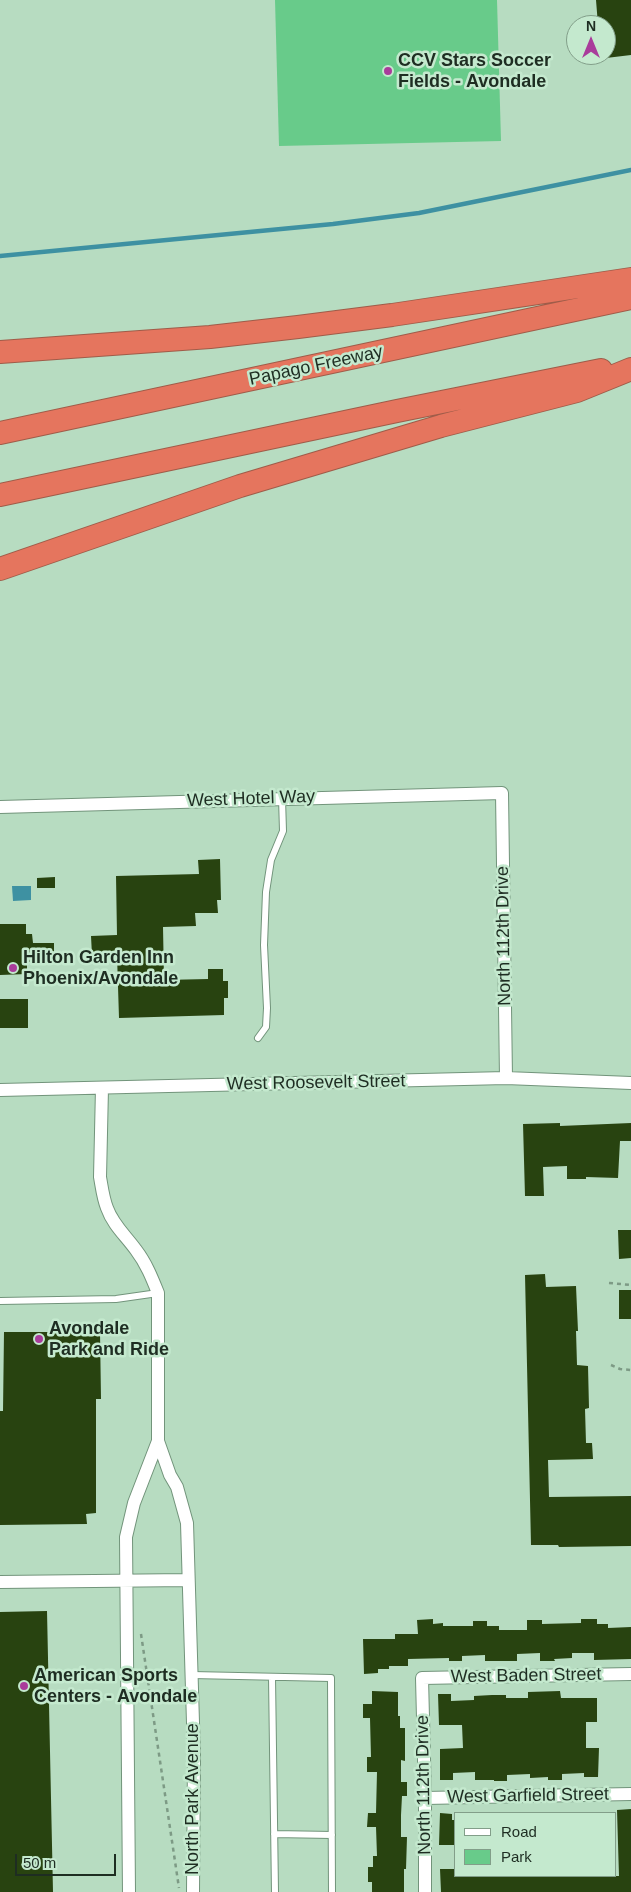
<!DOCTYPE html>
<style>
body{margin:0}
#map{position:relative;width:631px;height:1892px;overflow:hidden;background:#b7dcc1;font-family:Arial,sans-serif}
canvas{display:block}
.legend{position:absolute;left:454px;top:1812px;width:162px;height:65px;box-sizing:border-box;background:#c4e9ce;border:1px solid #829e89;margin:0;padding:6px 9px;list-style:none;font-size:15px;color:#1e2d22}
.legend li{display:flex;align-items:center;gap:10px;height:25px}
.legend b{width:25px;border:1px solid #829e89}
.north{position:absolute;left:566px;top:15px;width:50px;height:50px;box-sizing:border-box;background:#c4e9ce;border:1px solid #829e89;border-radius:50%;rotate:0deg;font-size:14px;font-weight:700;line-height:20px;text-align:center;color:#1e2d22}
.north::after{content:'';display:block;margin:auto;width:18px;height:22px;background:#a93c9b;clip-path:polygon(50% 0,100% 100%,50% 72%,0 100%)}
.scale{position:absolute;left:15px;top:1854px;width:101px;height:22px;box-sizing:border-box;border:2px solid #1e2d22;border-top:0;padding-left:6px;font-size:15px;line-height:18px;white-space:nowrap;color:#1e2d22;-webkit-text-stroke:4px #c4e9ce;paint-order:stroke}
</style>
<div id="map">
<canvas width="631" height="1892"></canvas>
<ul class="legend">
<li><b style="height:6px;background:#fff"></b>Road</li>
<li><b style="height:14px;background:#68cb8a"></b>Park</li>
</ul>
<div class="north">N</div>
<div class="scale">50 m</div>
</div>
<script>
const ctx = document.querySelector('canvas').getContext('2d');
ctx.lineJoin = 'round';
function paint(path, color) { ctx.fillStyle = color; ctx.fill(path, 'evenodd'); }
function strokePath(path, color, width, dash) { ctx.strokeStyle = color; ctx.lineWidth = width; ctx.lineCap = dash ? 'butt' : 'round'; ctx.setLineDash(dash || []); ctx.stroke(path); }
function write(font, color, halo, rows, align = 'center') {
  ctx.font = font + ' Arial,sans-serif'; ctx.lineWidth = 5; ctx.setLineDash([]); ctx.textBaseline = 'middle'; ctx.strokeStyle = halo; ctx.fillStyle = color; for (const [text, x, y, turn = 0] of rows) {
    ctx.save(); ctx.translate(x, y); ctx.rotate((+turn || 0) * Math.PI / 180); ctx.textAlign = isNaN(turn) ? turn : align; if (halo) ctx.strokeText(text, 0, 0); ctx.fillText(text, 0, 0); ctx.restore();
  }
}
paint(new Path2D(`
 M275,0H497L501,141L279,146Z`), '#68cb8a');
paint(new Path2D(`
 M12,886H31V900L13,901Z`), '#3e91a2');
strokePath(new Path2D(`
 M0,256L333,224L419,213L631,170`), '#3e91a2', 4.5);
paint(new Path2D(`
 M596,0H631V55L606,58V25H598Z
 M220,859L221,900H217L218,913H195L196,926L163,927L164,980L208,979V969H223V981H228V998H224V1015L119,1018L117,955H92L91,936L117,935L116,876L199,874L198,860Z
 M55,877V888H37V878Z
 M0,924H26V934H32L33,943H54V955L32,956L33,962H27V974L0,975Z
 M0,999H28V1028H0Z
 M560,1123V1126L631,1123V1141H620L618,1178L586,1177V1179H567V1166L543,1167L544,1196H525L523,1124Z
 M618,1230H631V1258L619,1259Z
 M545,1274L546,1287L576,1286L578,1331H576L577,1365L588,1366L589,1408L585,1409L586,1443H592L593,1459L548,1460L549,1497L631,1496V1546L559,1547L558,1545H531L525,1275Z
 M619,1290H631V1319H619Z
 M4,1332H100L101,1399H96V1513L86,1514L87,1524L0,1525V1411H3Z
 M47,1611L53,1892H0V1612Z
 M433,1619V1624L443,1623V1626H473V1621H487V1626H499V1630H527V1620H542V1624L581,1623V1619H597V1624H608V1628L631,1627V1659L594,1660V1653H572V1658L554,1659L555,1661H540V1653L517,1654V1661H485V1655L462,1656V1661H449V1658L408,1659V1666H389V1669H378V1673L364,1674L363,1639H395V1634H418L417,1620Z
 M372,1691L398,1692V1716H400V1728H405V1761L401,1760V1782H407V1796H402L401,1815V1837H407L406,1869H404V1892H372V1882H368V1867H373V1856H377L376,1827H367L368,1813H376L377,1772H367V1757H371L370,1718H363V1704H372Z
 M560,1691L561,1698H597V1722H586V1748H599L598,1777H584V1773L562,1774V1780H548V1777L530,1778V1774L507,1775V1781H494V1780H475V1772L453,1773V1780H440V1749L463,1748L462,1725H439L438,1694H451V1701L474,1700V1696L492,1695H506V1698H528V1692Z
 M631,1809V1892H441L440,1869H455V1876H619L617,1810Z
 M440,1813L452,1814V1820H455V1845H439Z`), '#284310');
const service = new Path2D(`
 M258,1038L266,1027L267,1008L264,945L266,892L271,860L283,831L282,798
 M0,1301L116,1299L158,1293
 M192,1675L331,1678L332,1892
 M272,1677L275,1892
 M274,1834L332,1835`);
const minor = new Path2D(`
 M0,807L502,793L506,1078
 M102,1088L100,1177C102,1188 103,1198 107,1208C113,1225 126,1236 136,1250C146,1263 152,1278 158,1293V1441L170,1475L177,1487L187,1523L194,1756L193,1892
 M0,1090L506,1078L631,1083
 M0,1582L188,1580
 M425,1798L631,1794
 M129,1892L126,1537L134,1503L158,1441
 M425,1892V1798L422,1678L631,1674`);
const motorway = new Path2D(`
 M0,352L210,337L298,327L392,315L631,279
 M0,433L631,298
 M0,495L397,411L601,370
 M0,569L240,486L441,426L577,391L631,369`);
strokePath(service, '#72947b', 8);
strokePath(minor, '#72947b', 14);
strokePath(motorway, '#9f5c49', 24);
strokePath(new Path2D(`
 M609,1283L631,1285
 M611,1365L620,1369L631,1370
 M141,1634L179,1888`), '#7d9a85', 2.5, [4, 4]);
strokePath(service, '#fff', 6);
strokePath(minor, '#fff', 12);
strokePath(motorway, '#e5755e', 22);
for (const [x, y, r, color] of [
 [388,71,5,"#a93c9b"],
 [13,968,5,"#a93c9b"],
 [39,1339,5,"#a93c9b"],
 [24,1686,5,"#a93c9b"]
]) { const dot = new Path2D(); dot.arc(x, y, r, 0, 2 * Math.PI); ctx.fillStyle = color; ctx.fill(dot); strokePath(dot, '#c4e9ce', 2); }
write('bold 18px', '#1e2d22', '#c4e9ce', [
 ["CCV Stars Soccer",398,61],
 ["Fields - Avondale",398,82],
 ["Hilton Garden Inn",23,958],
 ["Phoenix/Avondale",23,979],
 ["Avondale",49,1329],
 ["Park and Ride",49,1350],
 ["American Sports",34,1676],
 ["Centers - Avondale",34,1697]
], 'left');
write('18px', '#1e2d22', '#c4e9ce', [
 ["Papago Freeway",316,366,-12],
 ["West Hotel Way",251,799,-2],
 ["North 112th Drive",504,936,-91],
 ["West Roosevelt Street",316,1083,-1],
 ["West Baden Street",526,1676,-1],
 ["North 112th Drive",424,1785,-91],
 ["West Garfield Street",528,1796,-1],
 ["North Park Avenue",193,1799,-90]
]);
</script>
